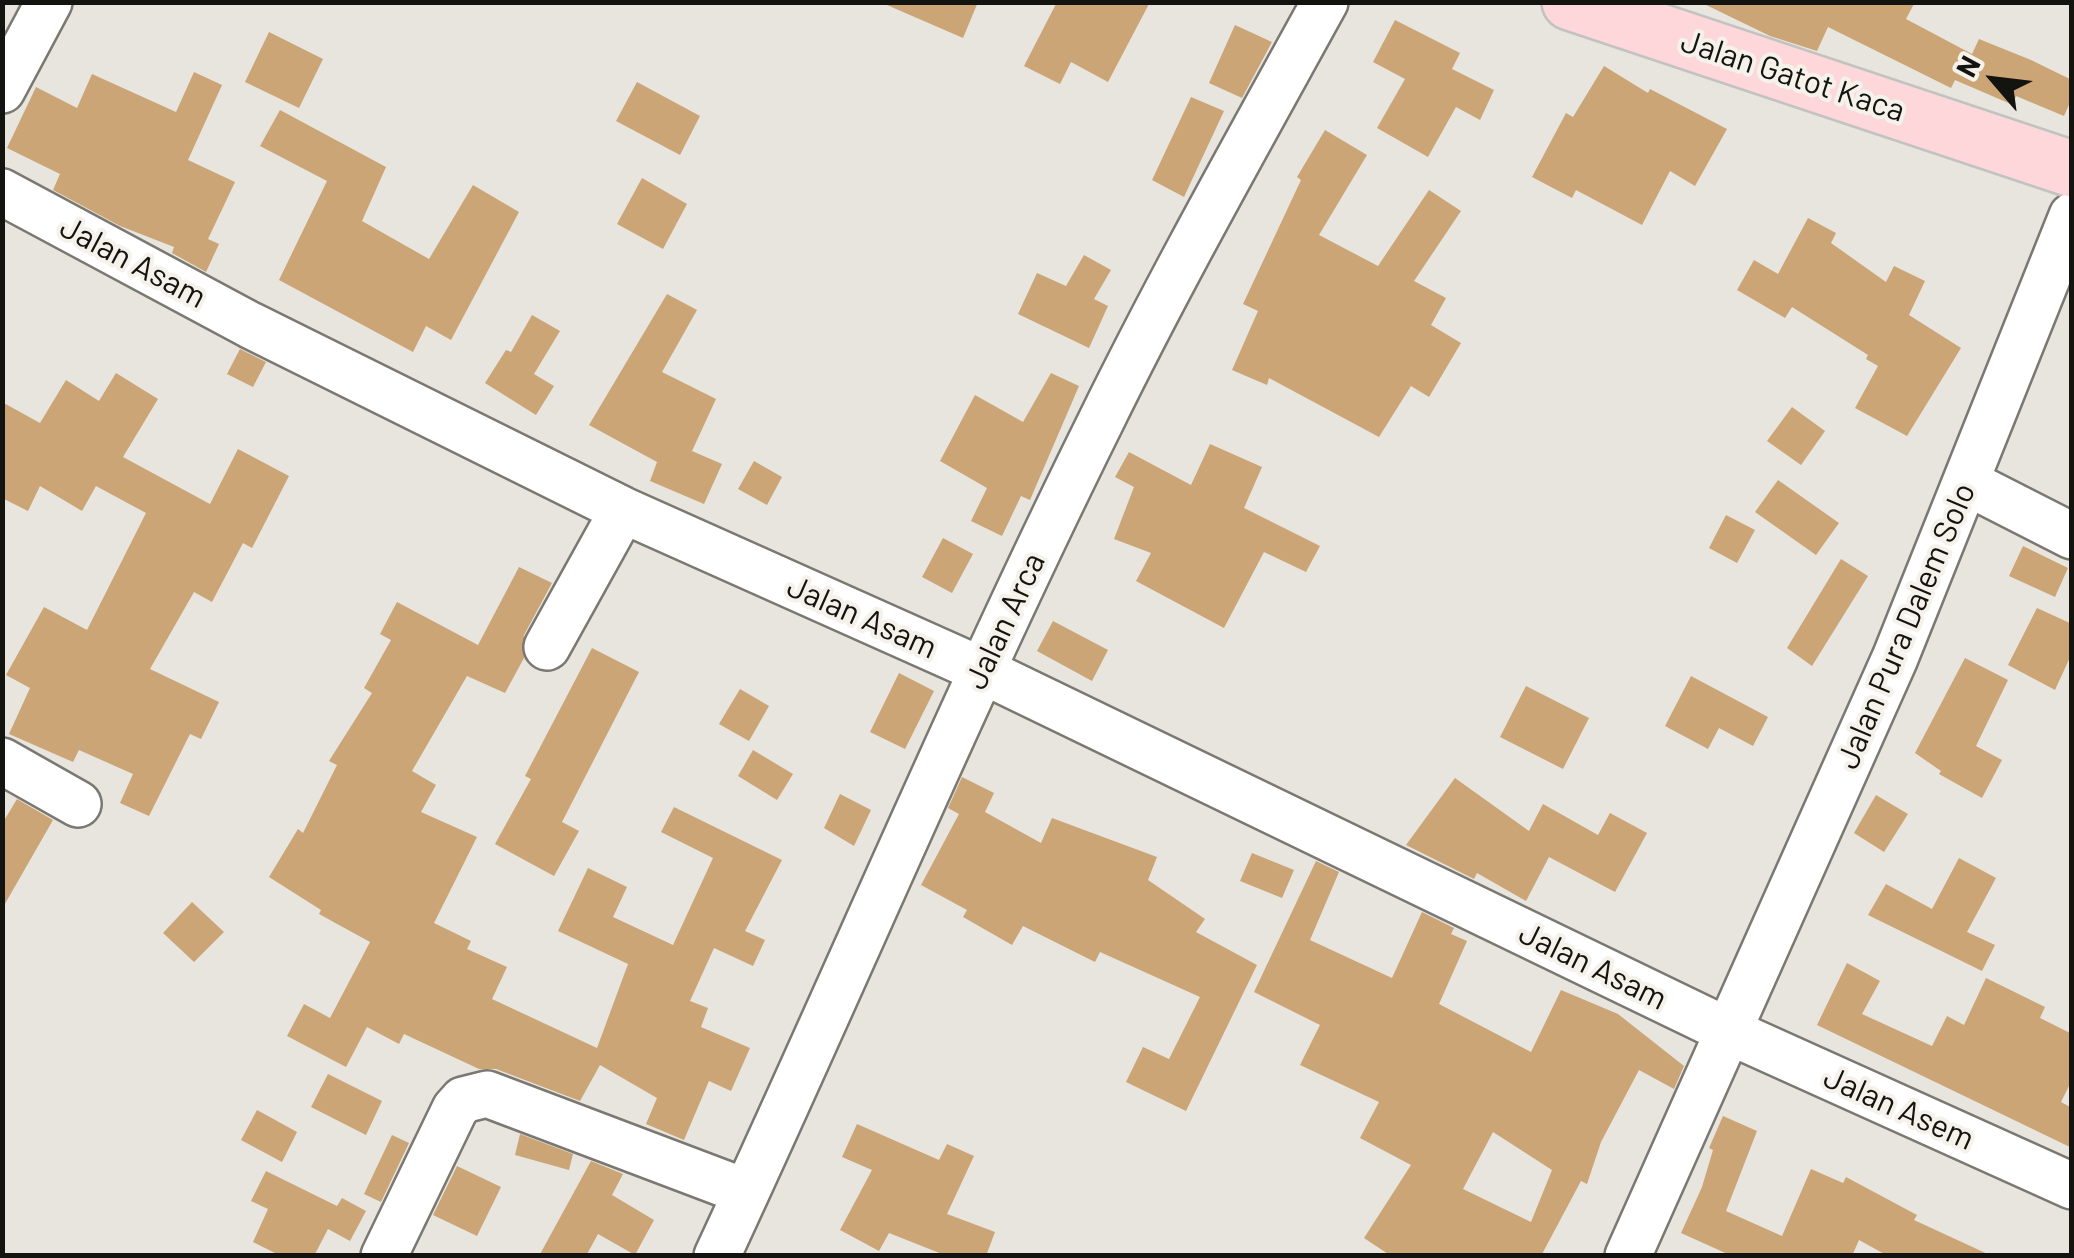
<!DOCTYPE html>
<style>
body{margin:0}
#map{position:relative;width:2074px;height:1258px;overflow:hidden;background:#e7e5de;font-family:Barlow,sans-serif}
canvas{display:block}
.frame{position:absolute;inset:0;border:5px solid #131310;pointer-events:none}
.north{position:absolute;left:1944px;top:30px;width:100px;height:100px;-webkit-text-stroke:8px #f5f2eb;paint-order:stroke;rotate:298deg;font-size:28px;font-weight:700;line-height:40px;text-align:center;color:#131310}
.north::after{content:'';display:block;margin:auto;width:35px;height:45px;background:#131310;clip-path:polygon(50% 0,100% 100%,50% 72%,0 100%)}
</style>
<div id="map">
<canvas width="2074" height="1258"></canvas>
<div class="frame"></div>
<div class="north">N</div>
</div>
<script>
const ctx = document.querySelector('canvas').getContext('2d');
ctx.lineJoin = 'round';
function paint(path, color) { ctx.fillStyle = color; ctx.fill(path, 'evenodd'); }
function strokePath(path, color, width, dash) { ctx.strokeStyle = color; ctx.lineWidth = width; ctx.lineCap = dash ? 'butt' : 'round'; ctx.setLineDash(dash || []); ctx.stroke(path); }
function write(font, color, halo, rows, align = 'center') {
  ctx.font = font + ' Barlow,sans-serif'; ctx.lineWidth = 8; ctx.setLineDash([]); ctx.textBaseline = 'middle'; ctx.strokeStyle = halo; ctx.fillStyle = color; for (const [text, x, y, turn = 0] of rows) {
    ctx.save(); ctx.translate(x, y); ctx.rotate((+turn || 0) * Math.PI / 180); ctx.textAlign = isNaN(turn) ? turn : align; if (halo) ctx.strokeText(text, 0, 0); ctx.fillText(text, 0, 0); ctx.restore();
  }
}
paint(new Path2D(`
 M880,2H978L963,38Z
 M1057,2H1150L1108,82L1071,62L1060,84L1024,66Z
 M1700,2H1915L1906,19L1972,54L1979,39L2031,60L2072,80V98L2064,116L2016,96L2013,105L1955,80L1951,88L1828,27L1817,51L1770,36Z
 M1395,20L1460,53L1452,69L1494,90L1480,120L1456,107L1428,157L1377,128L1405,79L1373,62Z
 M1235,25L1272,42L1242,98L1209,83Z
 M269,32L323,59L299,108L245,82Z
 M1604,66L1648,93L1650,89L1727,129L1695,186L1670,171L1642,225L1576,190L1572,198L1532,177L1566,113L1573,117Z
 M194,72L222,85L188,160L235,182L208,239L219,244L206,272L172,253L174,247L120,226L53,190L60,174L7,148L36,87L77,108L92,74L176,112Z
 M637,82L700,116L680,155L616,121Z
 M1191,97L1224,111L1184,197L1152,180Z
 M280,110L386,167L362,221L429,259L473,185L519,212L451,340L426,326L413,352L279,280L327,181L260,146Z
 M1325,130L1367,155L1319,235L1378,266L1429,190L1461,211L1414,281L1446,298L1431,325L1461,343L1429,397L1411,386L1379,437L1269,378L1267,385L1232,370L1258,311L1243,304L1301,180L1297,177Z
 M642,178L687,204L663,249L617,224Z
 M1808,218L1836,233L1831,243L1886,282L1894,266L1925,281L1909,315L1961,348L1907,436L1855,408L1878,366L1866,359L1868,355L1792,307L1785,318L1737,290L1754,260L1778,274Z
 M1084,255L1111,270L1094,299L1108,306L1089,348L1018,314L1037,273L1066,286Z
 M667,294L697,310L662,372L716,399L692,451L722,464L704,504L650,481L657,462L589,425Z
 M532,315L560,331L534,374L554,386L536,415L485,383L506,350L511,352Z
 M240,349L266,362L253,387L227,374Z
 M116,373L158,399L123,457L210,504L238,449L289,476L252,548L243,543L212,602L194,592L150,669L219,702L201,739L190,734L149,816L120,803L133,774L79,750L73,762L9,734L30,688L6,675L44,607L87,630L146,513L96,486L82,511L40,486L28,511L2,498V402L40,423L66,380L99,401Z
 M1051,373L1079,386L1030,500L1021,496L1002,536L971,521L987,488L940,461L975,395L1023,422Z
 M1792,407L1825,431L1801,465L1767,441Z
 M1210,444L1262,467L1244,508L1320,546L1306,572L1264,552L1224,628L1136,581L1151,553L1114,539L1134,487L1115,477L1129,452L1191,485Z
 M754,461L782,477L767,505L738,489Z
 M1778,480L1839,523L1816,555L1755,512Z
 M1726,515L1755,530L1737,563L1709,548Z
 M943,538L973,554L952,593L922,577Z
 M2023,546L2068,568L2055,597L2009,576Z
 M1841,559L1868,576L1812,666L1787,648Z
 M519,567L552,583L524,635V658L505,693L467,676L412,771L436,785L421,812L477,837L434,923L471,941L467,949L507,967L492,999L597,1048L628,964L558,931L588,868L627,887L613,917L673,945L713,858L661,832L674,807L782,860L745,931L765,940L753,966L714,948L690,1001L708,1008L701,1027L750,1048L731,1091L709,1081L684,1140L646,1124L657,1098L600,1065L580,1101L496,1069H479L404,1034L399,1044L367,1027L346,1067L287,1036L304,1004L330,1018L370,942L319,914L321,910L269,877L298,829L303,833L337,765L329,761L372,693L364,688L391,640L380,634L397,602L478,645Z
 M2037,608L2072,624V653L2055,690L2008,665Z
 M1053,621L1108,650L1092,681L1037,651Z
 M592,648L639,672L562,822L579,831L554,876L495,844L531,779L525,776Z
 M1965,658L2008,680L1976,746L2002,760L1982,798L1939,774L1941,771L1915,753Z
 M899,673L934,691L905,749L870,732Z
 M1691,676L1768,717L1753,746L1719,728L1708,749L1665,726Z
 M1526,686L1589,718L1563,769L1500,737Z
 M740,689L769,706L749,741L719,724Z
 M753,750L793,774L777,800L738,776Z
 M962,777L994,793L985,812L1041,843L1052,818L1157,857L1148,880L1205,919L1196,932L1257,965L1186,1111L1126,1082L1143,1047L1169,1059L1200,997L1100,952L1095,962L1023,926L1012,945L963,917L967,910L921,885L959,814L948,808Z
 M1455,778L1529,831L1543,804L1598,835L1610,813L1647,833L1615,892L1549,857L1526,901L1477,873L1474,879L1406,845Z
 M840,794L871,810L854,846L824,828Z
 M1876,795L1908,814L1884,852L1854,833Z
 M17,799L53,820L2,909V824Z
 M1252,853L1294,870L1282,898L1240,881Z
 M1959,858L1996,878L1967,932L1995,945L1982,971L1868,915L1886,884L1932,909Z
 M1316,861L1339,872L1310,940L1392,978L1422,912L1454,928L1451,934L1467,941L1439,1004L1531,1052L1561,990L1618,1014L1684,1066L1674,1089L1639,1070L1601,1142L1587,1184L1581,1181L1541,1256H1391L1364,1238L1411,1165L1360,1138L1379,1102L1300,1065L1320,1025L1254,992ZM1493,1132L1552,1170L1531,1222L1463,1189Z
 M192,902L224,932L194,962L163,933Z
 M1847,963L1880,981L1862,1014L1932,1046L1947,1016L1964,1025L1986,978L2045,1007L2040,1018L2072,1034V1080L2061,1102L2072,1108V1148L1817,1025Z
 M328,1074L382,1101L366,1135L311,1107Z
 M257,1110L297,1132L282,1162L241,1140Z
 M1723,1116L1757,1131L1726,1211L1782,1236L1811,1169L1843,1183L1846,1177L1917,1215L1914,1220L1992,1256H1888L1859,1240L1852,1256H1732L1681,1233L1702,1187L1713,1150L1709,1148Z
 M857,1124L939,1160L947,1144L974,1156L947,1214L995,1232L986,1256H947L889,1233L879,1251L840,1230L872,1170L842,1157Z
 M520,1134L573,1154L569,1170L515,1155Z
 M392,1135L409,1143L381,1202L364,1194Z
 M591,1161L623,1174L612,1195L654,1220L635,1255L598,1234L586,1256H539Z
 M457,1166L501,1187L477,1236L433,1215Z
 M266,1171L337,1206L342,1198L366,1211L350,1241L328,1229L314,1256H281L253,1242L268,1209L251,1201Z`), '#cba576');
const minor = new Path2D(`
 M2,90L49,2
 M2,192L250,325L623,510L981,670L1726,1030L2072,1186
 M1968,483L2072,536
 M547,647L623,510
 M2,761L78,804
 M384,1256L455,1109L463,1100L487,1094L746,1192
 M717,1256C846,979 964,697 1100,423C1170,280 1248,142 1325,2
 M1628,1256L1895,658L2072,216`);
const major = new Path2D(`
 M1570,2L2072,169`);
strokePath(minor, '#7b7872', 50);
strokePath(major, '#c2c2c1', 60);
strokePath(minor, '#fff', 45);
strokePath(major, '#fdd7d9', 55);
write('32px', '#131310', '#f5f2eb', [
 ["Jalan Gatot Kaca",1793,76,18],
 ["Jalan Asam",133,262,28],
 ["Jalan Asam",862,617,24],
 ["Jalan Arca",1005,621,-65],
 ["Jalan Pura Dalem Solo",1906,626,-67],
 ["Jalan Asam",1593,966,26],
 ["Jalan Asem",1899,1108,24]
]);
</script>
